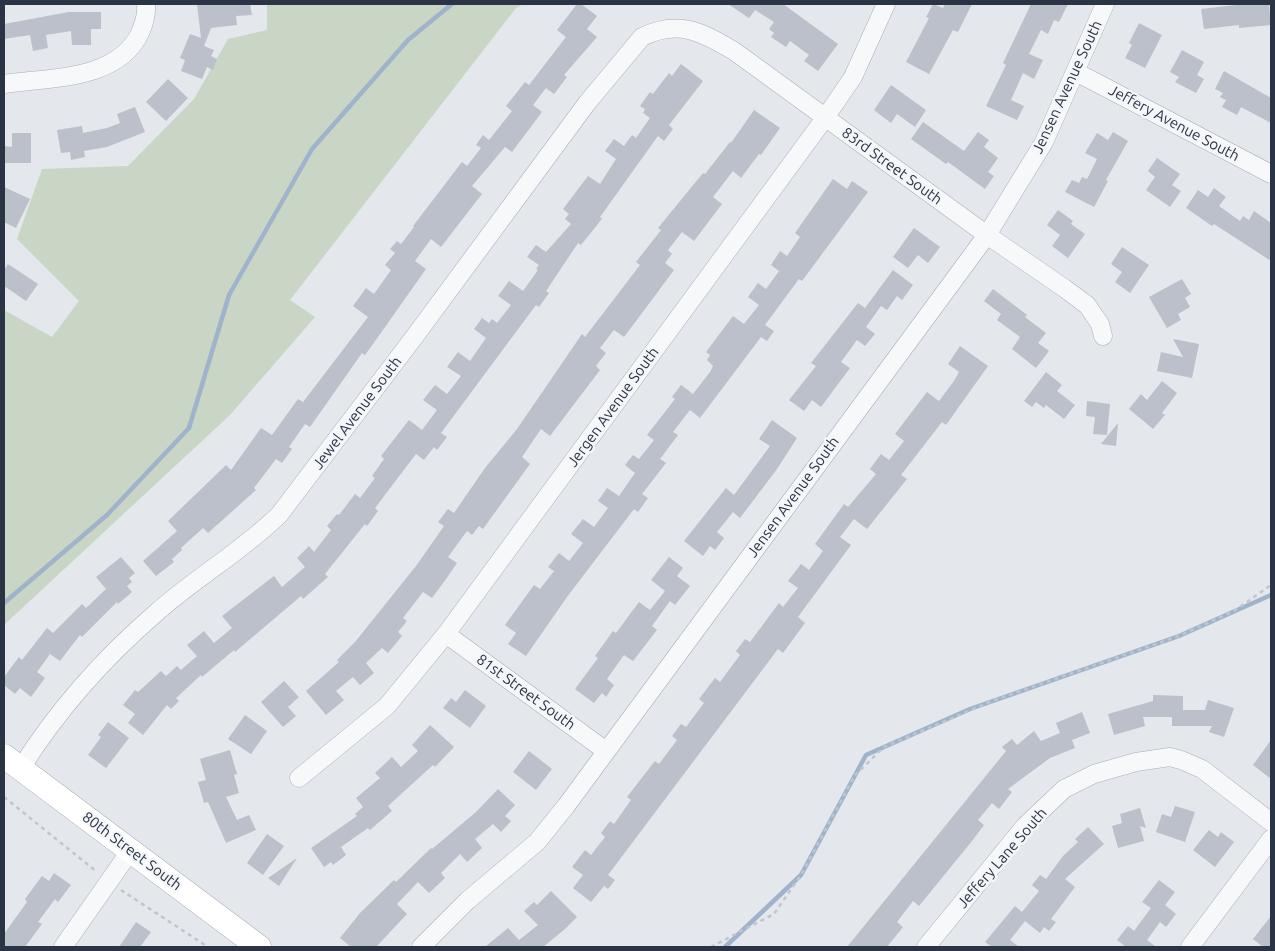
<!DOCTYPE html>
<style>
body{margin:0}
#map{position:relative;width:1275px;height:951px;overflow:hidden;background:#e4e7ec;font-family:Ubuntu,sans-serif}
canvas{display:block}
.frame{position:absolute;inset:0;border:5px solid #2b3445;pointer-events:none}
</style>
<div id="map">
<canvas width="1275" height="951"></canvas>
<div class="frame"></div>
</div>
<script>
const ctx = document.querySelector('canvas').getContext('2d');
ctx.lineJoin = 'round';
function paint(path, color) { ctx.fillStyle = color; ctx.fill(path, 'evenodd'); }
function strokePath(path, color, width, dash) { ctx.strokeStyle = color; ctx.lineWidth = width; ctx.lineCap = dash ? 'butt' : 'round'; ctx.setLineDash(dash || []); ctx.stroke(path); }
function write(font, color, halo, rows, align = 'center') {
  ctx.font = font + ' Ubuntu,sans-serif'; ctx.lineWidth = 5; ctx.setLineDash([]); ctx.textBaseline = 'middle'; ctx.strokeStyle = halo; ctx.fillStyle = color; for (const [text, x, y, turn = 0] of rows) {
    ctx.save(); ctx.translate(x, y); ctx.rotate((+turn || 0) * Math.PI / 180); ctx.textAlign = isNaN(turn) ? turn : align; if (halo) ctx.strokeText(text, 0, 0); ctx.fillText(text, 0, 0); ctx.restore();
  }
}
paint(new Path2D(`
 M267,4H523L516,8L290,300L315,317L230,415L4,625V310L52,337L79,301L17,239L42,169L128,166L194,99L228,39L267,30Z`), '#c9d6c5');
strokePath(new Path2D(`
 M4,603L107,515L189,428L229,295L312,149L408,40L452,4
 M725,947L801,875L866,755L970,709L1179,636L1271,595`), '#9fb4cc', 4.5);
paint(new Path2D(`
 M197,4H250L252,15L236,16L237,25L211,28L204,46L214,50L211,56L217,59L213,70L207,67L202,79L181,71L185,60L180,58L190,34L201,38Z
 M577,4H581L597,16L587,29L597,37L564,75L567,77L554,94L546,88L533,105L542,112L512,152L505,147L472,186L482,194L441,247L431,239L415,261L426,269L378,337L365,355L362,353L310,427L305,424L289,447L292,449L282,463L276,459L254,488L256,490L208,533L203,528L181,548L182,550L172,559L174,562L156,576L143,561L177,531L168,521L226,465L231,470L261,428L272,435L298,399L303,402L368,317L353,306L366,288L374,294L391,270L385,265L395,253L390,249L397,241L401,244L414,227L413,226L462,162L467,166L481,148L476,145L483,135L489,140L512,111L506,106L525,82L529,85L566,37L557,30Z
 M728,4H783L838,44L818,71L804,61L809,55L790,41L786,47L771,37L774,33L769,29L774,22L755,10L749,18Z
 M933,4L943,8L945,4H972L958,32L953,30L929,74L906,62L929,18L926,17Z
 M1031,4H1068L1059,22L1054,20L1048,34L1041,30L1029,54L1043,60L1034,79L1023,73L1011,100L1024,106L1017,120L986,106L1006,65L1003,63Z
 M1245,4H1269L1271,25L1239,28V25L1204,29L1201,9Z
 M69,12H101V29H91V45H72L71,31L46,35L48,48L33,51L30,35L4,39V24Z
 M1139,23L1162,35L1145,68L1125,58L1132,45L1129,43Z
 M1182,50L1204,62L1197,75L1204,79L1196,93L1175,82L1179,77L1170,72Z
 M681,64L703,81L669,125L673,129L664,141L658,136L600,217L602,219L581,245L578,243L546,291L549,293L539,307L536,305L441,433L447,437L437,450L434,447L424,460L416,454L375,508L378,511L367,526L365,524L325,574L328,577L303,599L301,596L235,652L234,650L202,677L201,675L176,698L179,701L171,709L167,705L143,735L128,723L135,714L123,705L135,690L138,692L161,671L166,676L177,666L181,670L197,656L187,645L204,631L214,643L232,628L222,616L274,576L282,587L305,567L297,558L309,546L314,552L331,530L327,526L337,514L339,515L355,494L360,498L375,478L372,476L384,459L381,456L409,420L422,430L437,410L423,400L435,385L447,394L461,376L447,367L458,352L470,361L486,338L474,329L482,318L489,323L492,319L497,323L511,305L498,296L509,281L523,291L538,270L536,269L539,265L527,257L536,245L546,252L571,224L565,219L569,214L563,209L588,176L600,184L616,159L605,151L614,139L624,146L632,135L636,138L650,118L643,113L645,109L640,106L650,92L653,94L669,73L672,76Z
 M1224,71L1271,98V123L1241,107L1237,115L1222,107L1226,100L1220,97L1223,93L1215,89Z
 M168,79L188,98L166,121L146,102Z
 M891,85L926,110L915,127L897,114L891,123L874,110Z
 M135,107L145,132L107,147L84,151L85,157L71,160L70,152L61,153L57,130L82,126L83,133L107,128L120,123L117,114Z
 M754,110L780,128L761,155L759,154L741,178L733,171L713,197L722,204L694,241L682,232L668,250L672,254L665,263L674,270L651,301L624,337L614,330L600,348L606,353L596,366L600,370L550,436L541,429L522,457L530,464L483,529L479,526L472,535L467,531L448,557L457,563L446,579L432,598L423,592L403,618L407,621L398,632L402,636L388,653L382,648L366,663L374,673L360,685L353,677L336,691L344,700L326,715L306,691L339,662L337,660L355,642L416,566L444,526L438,522L448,509L454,513L485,468L517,429L582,334L585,337L640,265L636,262L661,230L658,228L703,173L705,174L730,142L731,143Z
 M923,122L964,151L978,132L989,140L984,147L998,158L988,172L994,176L985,189L948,162L946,164L911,139Z
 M1113,132L1128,141L1106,180L1108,181L1094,207L1065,192L1072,180L1079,183L1082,177L1087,179L1097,159L1085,153L1097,133L1108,140Z
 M12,133H31V163H4V146L12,147Z
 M1157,158L1180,174L1172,185L1181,191L1170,207L1146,190L1155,177L1148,171Z
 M833,179L847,189L852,181L868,192L802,281L799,279L765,325L774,331L767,341L761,337L700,418L690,410L673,432L678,435L660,459L666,463L642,494L648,498L638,512L634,509L567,597L526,656L508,644L516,633L505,625L534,585L540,589L554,571L548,567L559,553L569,561L583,543L571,534L583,519L594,527L608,508L598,501L607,488L619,496L635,473L625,465L633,455L639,459L654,440L647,435L675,399L672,397L681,385L693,394L710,372L713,366L707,360L710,355L706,352L733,316L744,324L759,305L748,297L758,283L766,289L779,271L771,265L780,251L787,256L800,237L795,233Z
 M4,187L30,199L16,228L4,222Z
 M1214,188L1226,197L1219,206L1240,221L1243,216L1249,220L1254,211L1271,223V261L1214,224L1212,226L1186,208L1198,190L1208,197Z
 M1058,210L1073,221L1071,224L1085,234L1068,258L1052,246L1060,235L1047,225Z
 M914,228L940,247L928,263L918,255L908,268L893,257Z
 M1122,247L1149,265L1130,293L1115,282L1122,272L1111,264Z
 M8,264L38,284L26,301L4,286V270Z
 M893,270L913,285L902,300L897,296L887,310L881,306L866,327L875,334L865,346L857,340L841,362L850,368L821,407L812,400L804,411L789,400L816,366L811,363L858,303L865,308Z
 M1182,279L1191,294L1185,298L1190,307L1178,314L1181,320L1167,328L1149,297Z
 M993,289L1027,315L1025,317L1046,333L1038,343L1049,351L1036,368L1012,349L1020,337L997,320L1001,314L984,301Z
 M1173,339L1199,344L1192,378L1157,371L1161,352L1183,357Z
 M960,346L988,366L946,425L942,422L901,475L907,479L867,529L854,519L840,537L851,545L798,617L805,623L783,653L778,649L608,875L615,880L608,889L604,886L591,902L573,888L583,875L572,867L585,850L591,855L605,837L601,833L610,821L614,824L631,800L627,797L637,784L655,761L659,764L677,740L672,736L681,724L686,727L704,703L699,699L715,678L720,682L740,655L736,651L745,639L750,642L779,603L783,607L798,588L788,581L801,564L809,570L823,551L815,544L844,504L848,507L876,474L870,469L881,454L889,460L904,441L895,434L927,392L939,401L954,381L959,372L948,364Z
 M1046,372L1062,385L1057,391L1075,405L1064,419L1046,405L1044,408L1036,402L1032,407L1024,401Z
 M1162,381L1177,393L1162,413L1165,415L1153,429L1129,409L1141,394L1147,400Z
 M1087,401L1110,404L1107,435L1093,434L1095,417L1086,416Z
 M772,420L797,438L777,469L740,518L733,512L717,532L724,538L715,550L710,546L703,556L684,541L726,488L734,495L770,446L759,439Z
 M1118,423L1116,446L1101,444Z
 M121,557L135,573L129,578L132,582L127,586L132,592L118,604L117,602L82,637L80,635L60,661L50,654L37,672L45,678L31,697L20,688L15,694L4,685V677L19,657L22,660L47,628L53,633L82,604L86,608L106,589L96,577Z
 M669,557L683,568L677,576L690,586L675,605L670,601L652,626L657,630L633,661L624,655L607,679L614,685L606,697L602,693L594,703L575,689L598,658L595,656L613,631L616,633L639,602L650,610L665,591L651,580Z
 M284,681L299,697L288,707L296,716L283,727L261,702Z
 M465,690L486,706L470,728L443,708L451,698L456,702Z
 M1153,695L1183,696V710H1205L1208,700L1234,708L1224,737L1209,732L1212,726H1172V717H1143L1145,726L1114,735L1108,714L1153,701Z
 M1082,712L1090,733L1072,740L1075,748L1050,758L1008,789L1012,792L999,809L992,803L978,820L984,825L972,841L919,906L913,901L897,922L903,927L887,947H847L1006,751L1002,747L1012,739L1017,745L1034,731L1041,741L1060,733L1056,723Z
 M245,715L267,731L251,754L228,739Z
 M108,722L129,738L106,768L88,755L101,737L98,735Z
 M430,725L454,747L435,767L433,765L388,806L392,811L370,830L368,828L341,847L346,855L333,865L331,862L324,867L311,848L357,816L355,814L363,807L356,798L380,778L375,773L392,757L401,767L418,751L412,745Z
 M1271,740V779L1253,765Z
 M230,750L237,774L234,775L239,793L226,797L237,820L249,815L256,830L226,843L208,802L204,803L198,782L206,780L200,759Z
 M529,751L552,769L536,790L513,772Z
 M498,789L515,805L505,816L511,821L501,832L493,824L475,839L482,848L467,862L460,854L441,873L445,878L429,893L418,882L397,904L407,914L376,947H351L340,938L360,913L394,880L396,882L431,848L432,849L476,812Z
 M1175,806L1195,812L1185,842L1156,832L1162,814L1171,817Z
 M1140,808L1146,828L1140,826L1144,841L1118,848L1112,826L1122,823L1120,814Z
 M1088,827L1104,844L1065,879L1075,887L1051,919L1056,922L1049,931L1044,927L1040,933L1025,921L1010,940L1019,947H992L985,942L1015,906L1022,912L1039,891L1032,885L1040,875L1046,879L1063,856L1078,842L1075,839Z
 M1209,830L1218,837L1221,832L1234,842L1215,867L1193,850Z
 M267,834L284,846L263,875L247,863Z
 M297,858L279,886L268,878Z
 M54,873L71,885L58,902L55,899L38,922L42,924L25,947H4V934L27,902L25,899L42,876L49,881Z
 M1159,880L1175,892L1165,905L1176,914L1166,927L1160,922L1147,940L1156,947H1126L1117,940L1128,926L1134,931L1151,908L1142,902Z
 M551,891L577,917L565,929L543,947H485L508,928L519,940L538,925L524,911L534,902L537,905Z
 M1271,916V947H1263L1253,939Z
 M136,922L151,932L140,947H119Z`), '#bbc0ca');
const minor = new Path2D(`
 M1076,72L1271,174
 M4,84C50,77 117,81 140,33C144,24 147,14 146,4
 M446,634L606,751
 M21,768C57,711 105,657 156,613C195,578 241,552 279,515L415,336L587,103L642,37C678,19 702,32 734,51L987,235L1064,288L1087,305L1100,324L1103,336
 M299,778L387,706L446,634L825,118L853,77L886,4
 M63,947L131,850
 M421,947L467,901L537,842L566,806L987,235L1044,142L1105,4
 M926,947L1025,826L1064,789L1094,774L1136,762L1170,757L1181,760L1202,769L1271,822
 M1190,947L1271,839`);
const secondary = new Path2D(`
 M4,756L259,947`);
strokePath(minor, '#a9aeb7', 19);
strokePath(secondary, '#a9aeb7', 25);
strokePath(new Path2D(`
 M4,797L97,872
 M121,890L208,947
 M711,947L774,914L801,875L855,775L884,747L992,701L1179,636L1234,611L1271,585`), '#c2c5cb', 2.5, [4, 4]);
strokePath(minor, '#f7f8fa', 18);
strokePath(secondary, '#fff', 24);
write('15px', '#2b3445', '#f4f6f9', [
 ["Jensen Avenue South",1067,87,-65],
 ["Jeffery Avenue South",1174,123,28],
 ["83rd Street South",892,166,36],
 ["Jergen Avenue South",613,407,-54],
 ["Jewel Avenue South",357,413,-53],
 ["Jensen Avenue South",793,497,-54],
 ["81st Street South",526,692,36],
 ["80th Street South",132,851,37],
 ["Jeffery Lane South",1002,858,-49]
]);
</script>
